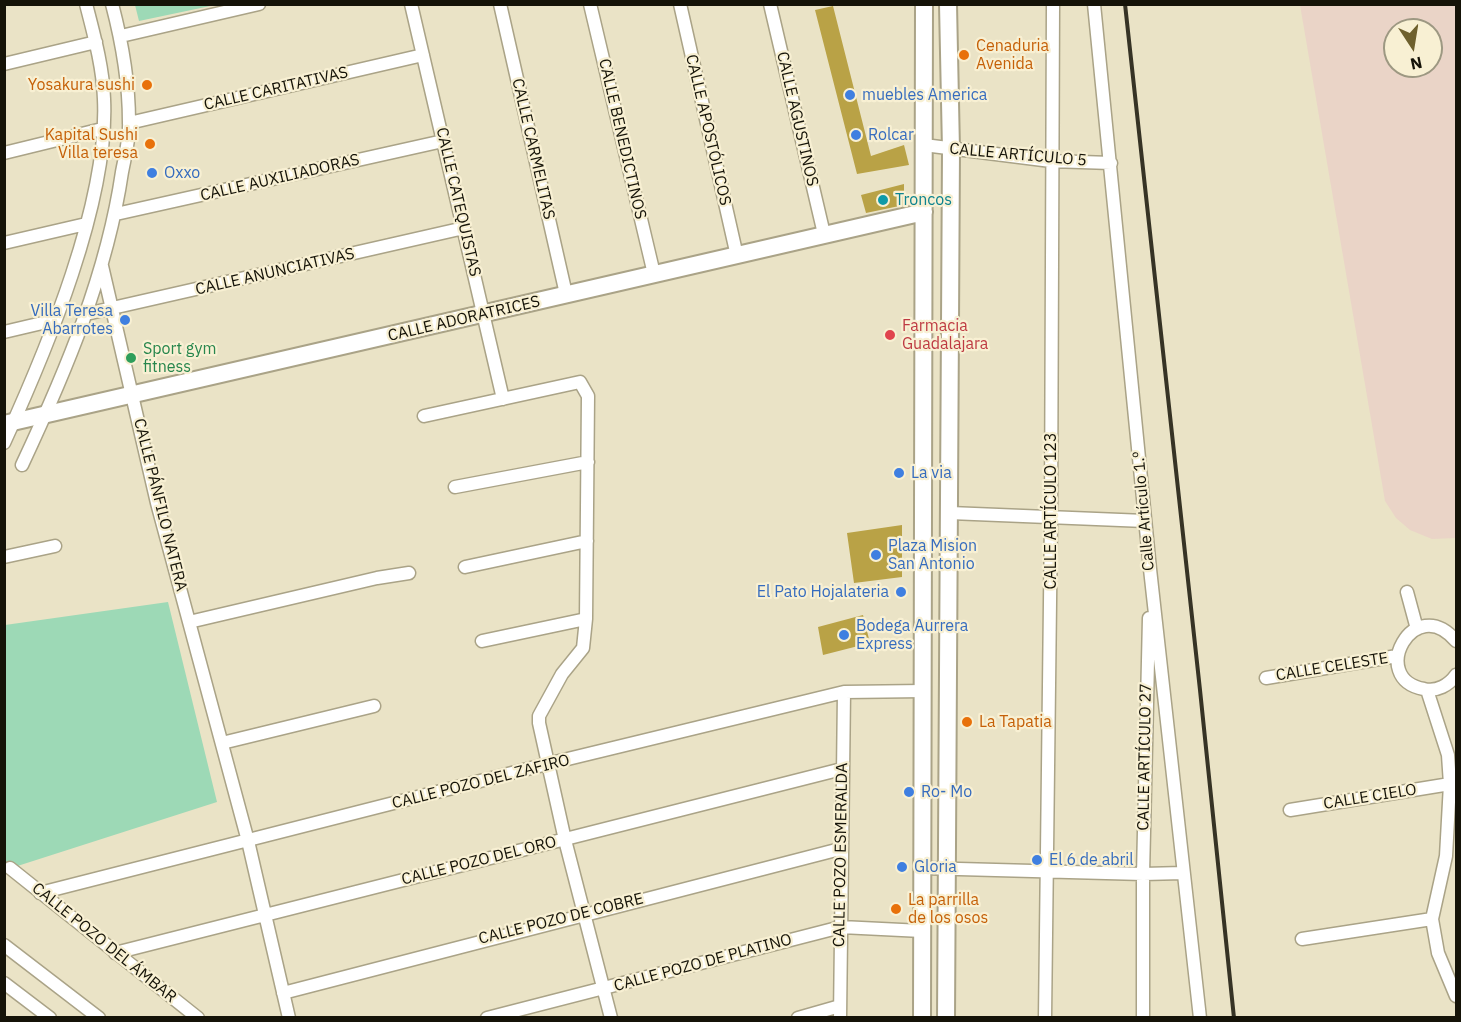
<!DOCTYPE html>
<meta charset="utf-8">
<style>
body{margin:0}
#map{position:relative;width:1461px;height:1022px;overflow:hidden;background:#eae3c6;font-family:"IBM Plex Sans",sans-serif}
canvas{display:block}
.frame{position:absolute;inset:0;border:6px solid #151308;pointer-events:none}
.north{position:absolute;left:1383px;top:18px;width:60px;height:60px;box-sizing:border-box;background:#f8f0d3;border:2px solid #9d9882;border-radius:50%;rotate:168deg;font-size:16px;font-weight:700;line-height:24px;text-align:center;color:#151308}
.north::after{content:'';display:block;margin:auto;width:21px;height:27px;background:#6e602d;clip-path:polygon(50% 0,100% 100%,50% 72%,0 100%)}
</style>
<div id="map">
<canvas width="1461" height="1022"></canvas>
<div class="frame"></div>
<div class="north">N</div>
</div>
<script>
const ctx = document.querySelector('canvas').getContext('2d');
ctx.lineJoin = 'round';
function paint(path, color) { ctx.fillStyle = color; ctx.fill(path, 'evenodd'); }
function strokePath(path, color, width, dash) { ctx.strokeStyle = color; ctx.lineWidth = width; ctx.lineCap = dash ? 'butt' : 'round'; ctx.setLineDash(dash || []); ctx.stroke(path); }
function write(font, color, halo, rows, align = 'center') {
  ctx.font = font + ' "IBM Plex Sans",sans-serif'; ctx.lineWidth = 4.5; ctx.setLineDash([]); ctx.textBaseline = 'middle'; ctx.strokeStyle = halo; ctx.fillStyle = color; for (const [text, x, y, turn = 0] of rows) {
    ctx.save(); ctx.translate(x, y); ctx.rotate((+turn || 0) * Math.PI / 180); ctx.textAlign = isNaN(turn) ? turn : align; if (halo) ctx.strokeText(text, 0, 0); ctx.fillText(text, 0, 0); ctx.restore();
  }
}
paint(new Path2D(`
 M1300,5H1456V538L1432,539L1410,530L1396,518L1385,501ZM1395,30H1431V66H1395Z`), '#ead4c7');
paint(new Path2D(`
 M135,5V4L215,5L139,21Z
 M168,602L217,802L5,870V625Z`), '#9dd9b6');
paint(new Path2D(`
 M833,6L871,156L904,145L909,165L857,174L815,10Z
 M904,184V205L866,213L861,195Z
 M902,525V577L854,583L847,533Z
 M863,615L870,643L823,655L818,627Z`), '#b9a246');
const street = new Path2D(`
 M411,4L503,399
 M500,4L566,294
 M590,4L654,274
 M680,4L737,256
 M770,4L824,234
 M1094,4L1150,569L1200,1018
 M121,36L259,4
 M4,64L96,42
 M129,123L423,55
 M924,145L1051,161L1111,163
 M4,153L102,129
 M116,214L443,141
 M4,243L86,224
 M102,266L157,503L248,841L289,1018
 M86,314L464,228
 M4,332L55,320
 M424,416L580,382L588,396L586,619L583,648L562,674L539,716V723L565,840L611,1018
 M4,443C47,349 109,201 104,99C103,67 94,35 86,4
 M22,465C66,371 107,274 122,172C125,156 130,138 129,122C129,83 122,42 112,4
 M455,487L588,462
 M950,513L1145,521
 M4,557L55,546
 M465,567L587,541
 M1407,592L1417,629
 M189,622L377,578L409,573
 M482,641L586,619
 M1456,641C1414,591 1367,679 1424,689C1437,692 1449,685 1456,675
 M1266,678L1397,656
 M1427,690L1448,755L1450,784L1446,856L1432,919L1438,953L1456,996
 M222,743L374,706
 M1290,810L1450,784
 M10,868L198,1018
 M922,868L1143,874L1183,873
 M40,893L547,764L844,692L924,691
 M1302,939L1432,919
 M4,945L99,1018
 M115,953L842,769
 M4,983L50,1018
 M283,993L840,849
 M487,1018L841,927L922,931
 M798,1018L840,1006
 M840,1018L844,692
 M1045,1018L1051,519L1053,4
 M1143,1018V874L1149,618`);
const secondary = new Path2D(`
 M4,424L924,212
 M922,1018L924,4
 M946,1018L951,150L948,4`);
strokePath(street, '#aaa387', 15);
strokePath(secondary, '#aaa387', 20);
strokePath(street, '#fff', 12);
strokePath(secondary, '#fff', 16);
strokePath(new Path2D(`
 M1125,4L1200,690L1234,1018`), '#363325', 4);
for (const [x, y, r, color] of [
 [964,55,6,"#e8710a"],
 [147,85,6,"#e8710a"],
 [850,95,6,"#3f7fe0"],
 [856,135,6,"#3f7fe0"],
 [150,144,6,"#e8710a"],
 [152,173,6,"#3f7fe0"],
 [883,200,6,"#0f9aa8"],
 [125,320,6,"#3f7fe0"],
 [890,335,6,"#e0444e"],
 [131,358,6,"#2e9e5b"],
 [899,473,6,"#3f7fe0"],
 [876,555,6,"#3f7fe0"],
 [901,592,6,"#3f7fe0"],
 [844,635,6,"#3f7fe0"],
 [967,722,6,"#e8710a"],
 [909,792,6,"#3f7fe0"],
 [1037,860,6,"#3f7fe0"],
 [902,867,6,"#3f7fe0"],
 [896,909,6,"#e8710a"]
]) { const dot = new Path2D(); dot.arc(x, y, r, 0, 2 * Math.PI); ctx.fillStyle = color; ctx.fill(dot); strokePath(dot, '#f8f0d3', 2); }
write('16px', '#c56008', '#f8f0d3', [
 ["Cenaduria",976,46],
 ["Avenida",976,64],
 ["Yosakura sushi",135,85,"right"],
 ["Kapital Sushi",138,135,"right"],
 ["Villa teresa",138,153,"right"],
 ["La Tapatia",979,722],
 ["La parrilla",908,900],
 ["de los osos",908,918]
], 'left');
write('16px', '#151308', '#f8f0d3', [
 ["CALLE CARITATIVAS",276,89,-13],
 ["CALLE AGUSTINOS",797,119,77],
 ["CALLE APOSTÓLICOS",708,130,77],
 ["CALLE BENEDICTINOS",622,139,77],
 ["CALLE CARMELITAS",533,149,77],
 ["CALLE ARTÍCULO 5",1018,155,5],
 ["CALLE AUXILIADORAS",280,178,-13],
 ["CALLE CATEQUISTAS",458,202,77],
 ["CALLE ANUNCIATIVAS",275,272,-13],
 ["CALLE ADORATRICES",464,319,-13],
 ["CALLE PÁNFILO NATERA",160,505,76],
 ["CALLE ARTÍCULO 123",1051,511,-90],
 ["Calle Artículo 1.º",1144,511,-95],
 ["CALLE CELESTE",1332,667,-9],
 ["CALLE ARTÍCULO 27",1145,757,-89],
 ["CALLE POZO DEL ZAFIRO",481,782,-14],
 ["CALLE CIELO",1370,797,-9],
 ["CALLE POZO ESMERALDA",841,855,-89],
 ["CALLE POZO DEL ORO",479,861,-14],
 ["CALLE POZO DE COBRE",561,919,-14],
 ["CALLE POZO DEL ÁMBAR",104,943,39],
 ["CALLE POZO DE PLATINO",703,963,-15]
]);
write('16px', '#366cbe', '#f8f0d3', [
 ["muebles America",862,95],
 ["Rolcar",868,135],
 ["Oxxo",164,173],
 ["Villa Teresa",113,311,"right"],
 ["Abarrotes",113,329,"right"],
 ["La via",911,473],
 ["Plaza Mision",888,546],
 ["San Antonio",888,564],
 ["El Pato Hojalateria",889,592,"right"],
 ["Bodega Aurrera",856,626],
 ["Express",856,644],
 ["Ro- Mo",921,792],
 ["El 6 de abril",1049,860],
 ["Gloria",914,867]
], 'left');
write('16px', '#0d838f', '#f8f0d3', [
 ["Troncos",895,200]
], 'left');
write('16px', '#be3a42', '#f8f0d3', [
 ["Farmacia",902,326],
 ["Guadalajara",902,344]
], 'left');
write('16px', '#27864d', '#f8f0d3', [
 ["Sport gym",143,349],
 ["fitness",143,367]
], 'left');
</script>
